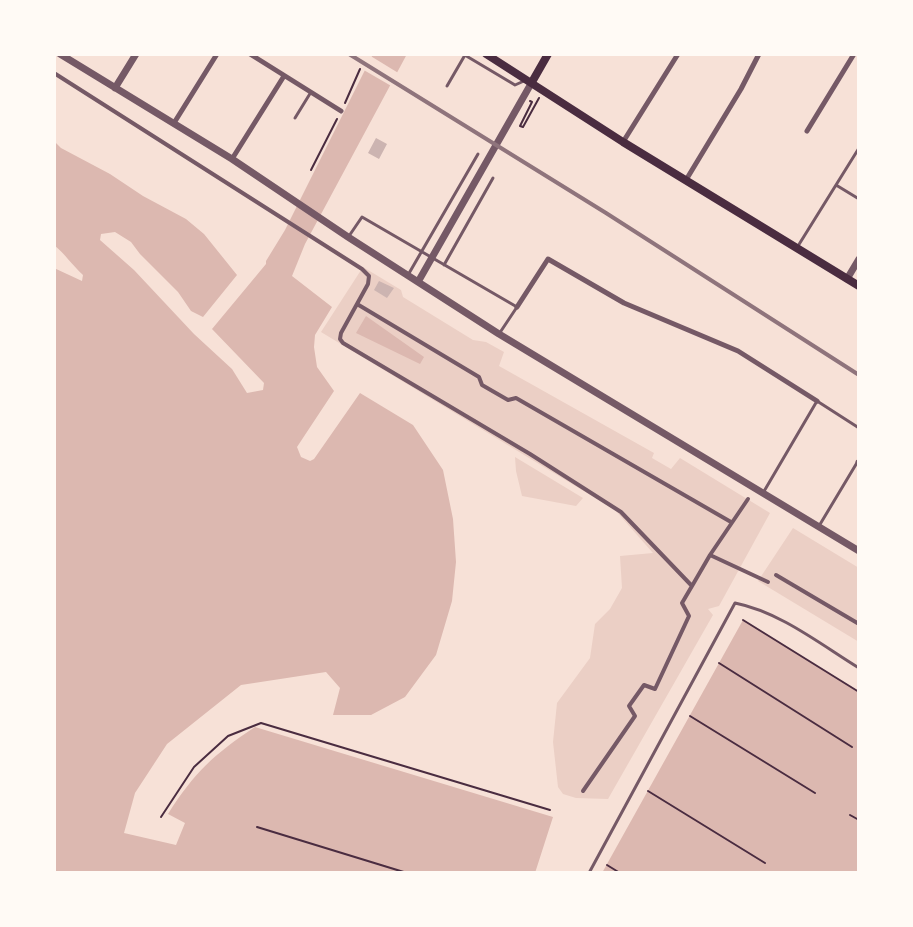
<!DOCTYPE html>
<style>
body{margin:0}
#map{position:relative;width:913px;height:927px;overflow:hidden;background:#f7e1d7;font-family:Raleway,sans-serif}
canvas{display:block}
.frame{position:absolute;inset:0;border:56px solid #fffaf5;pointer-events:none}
</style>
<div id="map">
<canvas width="913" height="927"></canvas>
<div class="frame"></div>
</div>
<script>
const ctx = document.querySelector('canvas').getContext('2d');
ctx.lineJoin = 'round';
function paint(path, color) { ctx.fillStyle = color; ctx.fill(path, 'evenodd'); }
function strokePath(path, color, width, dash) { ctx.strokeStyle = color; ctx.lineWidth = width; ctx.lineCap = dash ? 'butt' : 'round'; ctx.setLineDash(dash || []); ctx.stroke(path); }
paint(new Path2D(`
 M363,267L401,290L403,297L473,340L486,342L504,352L499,366L654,453L652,458L671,469L680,458L770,513L719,606L708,609L713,615L608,799L576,798L563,794L558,787L553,742L557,703L590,658L595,624L610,609L622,588L620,556L653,553L615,510L321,332Z
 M515,457L583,498L576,506L522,496L516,471Z
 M793,528L859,568V642L758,581Z`), '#ebcfc5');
paint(new Path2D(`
 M373,54H407L305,244L292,276L332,307L315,335L314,347L317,367L334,391L297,447L301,457L310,461L314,459L360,393L413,425L443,470L453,519L456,562L452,601L436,655L405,697L371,715H333L340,688L326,672L241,685L167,744L135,793L124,833L176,845L185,823L168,814C194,773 214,754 255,727L553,817L535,873H54V268L82,281L83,275C72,265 65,254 54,245V141L61,148L110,174L143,196L186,219L204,234L237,275L203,317L191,311L178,292L140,254L131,242L115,232L101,234L100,240L134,270L194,334L232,369L247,393L263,390L264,383L212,329L266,264V261L285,230Z
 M366,316L424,357L420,364L356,333Z
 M743,620L859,692V873H602Z`), '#dcb8b0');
paint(new Path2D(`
 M369,55L400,74L393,87L362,69Z`), '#f7e1d7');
paint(new Path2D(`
 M376,138L387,144L379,159L368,153Z
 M379,281L394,288L387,298L374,290Z`), '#ccb4b1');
strokePath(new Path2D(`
 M530,101L532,102L520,126L523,127L539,98
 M345,103L360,69
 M311,170L337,119
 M743,620L859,692
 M719,663L852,747
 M690,716L815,793
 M648,791L765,863
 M850,815L859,820
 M161,817L194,767L228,736L261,723L550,810
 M257,827L407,873
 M607,865L620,873`), '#4a2c40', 2);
strokePath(new Path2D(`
 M463,54L515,85L524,81
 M447,86L465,55
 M295,118L311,92
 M836,185L859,199
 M349,236L362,217L517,307L499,334
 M798,246L859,148
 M444,265L493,178
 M408,275L478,154
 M763,493L817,401L859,428
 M819,526L858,461
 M589,873L735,603C780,612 820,644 859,668`), '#755966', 3);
strokePath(new Path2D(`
 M54,73L362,269L369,276L368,284L341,333L340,339L343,343L530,454L621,512L692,586L710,555L768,582
 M357,304L479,377L482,385L508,400L516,398L731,522
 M710,555L748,499
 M776,575L859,624
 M583,791L635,716L629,706L644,685L655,689L689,616L682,603L692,586`), '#755966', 4);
strokePath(new Path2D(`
 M250,54L341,111
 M174,123L217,54
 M807,131L854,54
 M623,142L678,54
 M232,159L284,76
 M686,180L741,89L759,54
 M517,307L548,259L624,303L738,351L817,401
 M858,462H859`), '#755966', 5);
strokePath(new Path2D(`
 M60,54L232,159L348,237L499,334L859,551
 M115,88L136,54
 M847,279L859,259
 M418,282L532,82`), '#755966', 7);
strokePath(new Path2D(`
 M486,54L623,142L859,286
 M532,82L548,54`), '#4a2c40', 8);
strokePath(new Path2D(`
 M349,54L606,213L859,375`), '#8f747c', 4);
</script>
